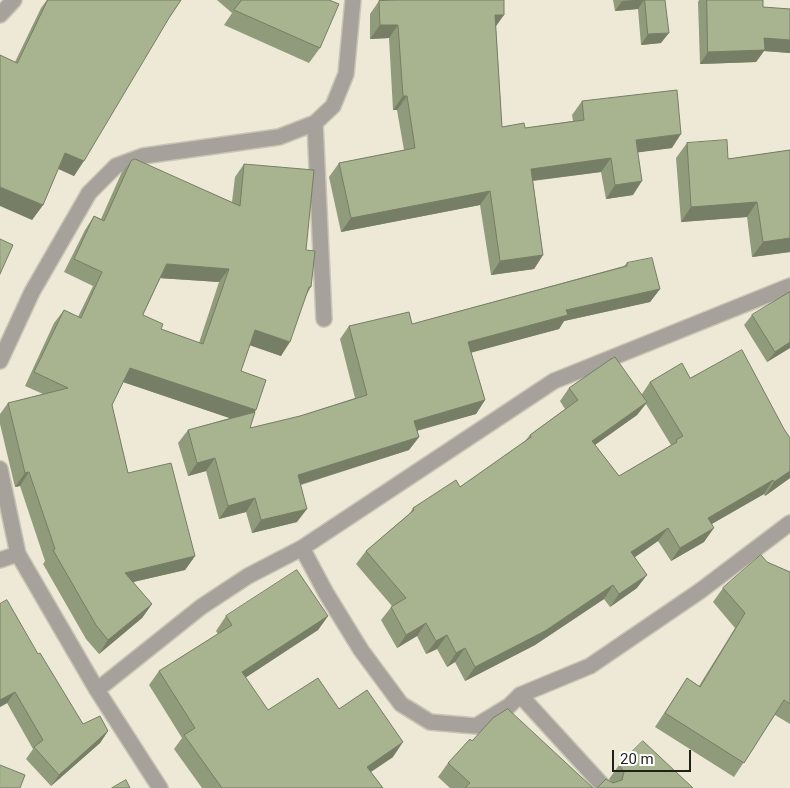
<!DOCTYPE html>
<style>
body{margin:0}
#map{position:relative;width:790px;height:788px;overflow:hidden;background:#ede9d6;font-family:Roboto,sans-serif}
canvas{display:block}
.scale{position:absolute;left:612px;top:750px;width:79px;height:22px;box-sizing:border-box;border:2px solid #201f18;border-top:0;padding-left:6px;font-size:15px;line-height:18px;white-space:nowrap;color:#201f18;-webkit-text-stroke:4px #fff;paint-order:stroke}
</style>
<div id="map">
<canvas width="790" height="788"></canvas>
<div class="scale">20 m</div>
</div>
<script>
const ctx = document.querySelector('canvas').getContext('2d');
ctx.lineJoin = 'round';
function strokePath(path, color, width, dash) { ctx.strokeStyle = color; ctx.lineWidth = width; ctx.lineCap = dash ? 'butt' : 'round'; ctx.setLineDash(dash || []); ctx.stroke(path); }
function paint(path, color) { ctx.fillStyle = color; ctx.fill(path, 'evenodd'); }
const minor = new Path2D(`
 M0,15L14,0
 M315,123L324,319
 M0,361L32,292L89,193L116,166L143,156L279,137L315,123L333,106L346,74L353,0
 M0,469L18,554L97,690L160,788
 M302,548L326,593L361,650L401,704L430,722L476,726L509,706L520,695L590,666L700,591L790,523
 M0,560L18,554
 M97,690L201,607L248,576L302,548L554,381L790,286
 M520,695L605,788`);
strokePath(minor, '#c8c5b4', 18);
strokePath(minor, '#a7a19b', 15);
paint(new Path2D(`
 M47,0H181L169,18L74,176L58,169L43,205L32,220L15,62L41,8Z
 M217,0H329L320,48L309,63L224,25L232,13Z
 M613,0H665L661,43L641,45L638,9L615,11Z
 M699,0H763V7L790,9V53L764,51L756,62L700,64L698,2Z
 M379,1L496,27L502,127L525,128L573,121L572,115L582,101L672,148L638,152L633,195L606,199L601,172L533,181L543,255L534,269L491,275L480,205L341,232L329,177L339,163L404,150L397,110H393L389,38L370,39V14Z
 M687,143L728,159L790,150V252L752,257L747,217L681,222L676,158Z
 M131,161L232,202L235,177L244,164L306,250L311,287L307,294L281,356L250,345L241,371L255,412L250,428L300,416L355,398L340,339L349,326L412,324L624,266L627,263L660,289L650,302L564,321L559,329L471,352L485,400L476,414L417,431L419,437L409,450L301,485L297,522L252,533L246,512L219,519L206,471L188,476L178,443L188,430L230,418L123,382L112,405L128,473L195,556L185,570L133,582L152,604L142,618L99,654L86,639L43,564L45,561L20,486L15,487L0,424V414L8,403L43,394L25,386L54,323L64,310L78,317L93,286L64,272L85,230L94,216L101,219L121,174ZM160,278L219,282L199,343L161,329L143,315Z
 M752,315L790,348L767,362L744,325Z
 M690,378L790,478L765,496L764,494L711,524L704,542L671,561L658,541L635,557L637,588L610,607L604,599L535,645L465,681L455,662L447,667L437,649L426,654L417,636L397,648L381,620L392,606L356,564L366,551L410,513L413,508L460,487L525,441L530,435L565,409L560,401L569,388L642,394L650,382ZM646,404L671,445L619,476L595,445L637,415Z
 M767,562L790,572V724L775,715L734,777L655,727L687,678L699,686L735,628L713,602L723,588Z
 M0,604L38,654L83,724L108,731L100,743L51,786L26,759L33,749L7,703L0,707Z
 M226,616H328L318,630L245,678L268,710L339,709L393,757L371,772L383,788H202L174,749L182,738L149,685L159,671L218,634L216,631Z
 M472,741L593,788H450L438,777L448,763Z
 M619,765L693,788H597L611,782L609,779Z`), '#909b7c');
paint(new Path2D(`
 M634,0H644L638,9L615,11L622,1Z
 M495,15H504L494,29Z
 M380,25H398L389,38L370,39Z
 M669,33L661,43L641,45L648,34Z
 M764,38L790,40V53L764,51L756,62L700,64L708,52Z
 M403,96H407L397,110H393Z
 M681,134L672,148L626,154L636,140Z
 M65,153L84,161L74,176L55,167Z
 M611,158L601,172L521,182L531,169Z
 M642,181L633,195L606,199L615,185Z
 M0,187L43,205L32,220L0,206Z
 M490,191L480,205L341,232L351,218Z
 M757,202L747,217L681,222L691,207Z
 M790,238V252L752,257L763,242Z
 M543,255L534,269L491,275L500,261Z
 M167,264L229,269L219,282L158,278Z
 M660,289L650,302L564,321L559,329L459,356L468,342L566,310Z
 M255,330L290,342L281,356L246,344Z
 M790,342V348L767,362L775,352Z
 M130,368L256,410L247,424L120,381Z
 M485,400L476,414L404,434L414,421Z
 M647,402L637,415L582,454L592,441Z
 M419,437L409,450L289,488L298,475Z
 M215,458L206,471L188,476L197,463Z
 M790,471V478L765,496L774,482Z
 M29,472L20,486L15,487L25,473Z
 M773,480L764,494L698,532L708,518Z
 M255,498L246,512L219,519L228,506Z
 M307,509L297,522L252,533L261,520Z
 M668,528L658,541L622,566L631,552Z
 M714,528L704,542L671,561L680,548Z
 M195,556L185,570L116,586L125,573Z
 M647,575L637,588L610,607L619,594Z
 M613,585L604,599L535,645L465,681L475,667Z
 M152,604L142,618L99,654L108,640Z
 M328,616L318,630L231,687L242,672Z
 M426,623L417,636L397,648L406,635Z
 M447,635L437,649L426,654L436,641Z
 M465,648L455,662L447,667L456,653Z
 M15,692L7,703L0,707V700Z
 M108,731L100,743L51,786L59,775Z
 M403,742L393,757L357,781L367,767Z`), '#767e65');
const building = new Path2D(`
 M48,0H181L169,18L84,161L65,153L43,205L0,187V55L17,63Z
 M242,0H329L339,4L320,48L234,10Z
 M403,0H504V15H495L502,127L524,123L525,128L584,120L582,101L677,90L681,134L636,140L642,181L615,185L611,158L531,169L543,255L500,261L490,191L351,218L339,163L415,148L407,96H403L398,25H380L379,1Z
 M645,0H665L669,33L648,34Z
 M707,0H763V7L790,9V40L764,38L765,50L708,52Z
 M727,140L728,159L790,150V238L763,242L757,202L691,207L687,143Z
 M135,159L240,206L244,164L314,170L306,250L315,251L311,287H309L290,342L255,330L241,371L266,380L256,410L130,368L112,405L128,473L171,463L195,556L125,573L152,604L108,640L96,625L53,550L55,549L29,472L25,473L8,403L68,388L34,372L64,310L81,318L102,272L74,259L94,216L104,221L131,161ZM167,264L229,269L203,344L161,329L163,324L143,315Z
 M0,239L13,245L0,274Z
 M652,258L660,289L566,310L568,315L468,342L485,400L414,421L419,437L298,475L307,509L261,520L255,498L228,506L215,458L197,463L188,430L255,412L250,428L300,416L367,395L349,326L409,312L412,324L627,266V263Z
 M790,292V342L775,352L752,315Z
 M742,350L784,429L790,438V471L774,482L773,480L708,518L714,528L680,548L668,528L631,552L647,575L619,594L613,585L545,631L475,667L465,648L456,653L447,635L436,641L426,623L406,635L391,607L406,598L366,551L414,510L413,508L456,480L460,487L531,437L530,435L578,400L569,388L611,359L615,357L647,402L592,441L619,476L677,442L676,440L683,436L650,382L682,363L690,378Z
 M761,555L767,562L790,572V704L784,700L744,763L665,713L687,678L700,687L745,613L723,588Z
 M297,570L328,616L242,672L268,710L318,678L339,709L367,690L403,742L367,767L383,788H222L184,735L195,728L159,671L232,625L226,616Z
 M7,600L38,654L40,653L83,724L100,716L108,731L59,775L34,747L43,740L15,692L0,700V604Z
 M508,709L593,788H465L470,783L448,763L470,739L472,741L493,718Z
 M643,741L693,788H597L606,779L613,783L622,780L624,772L619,765Z
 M0,765L25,775L20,788H0Z
 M126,780L130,788H112Z`);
paint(building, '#a8b490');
strokePath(building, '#767e65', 1);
</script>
